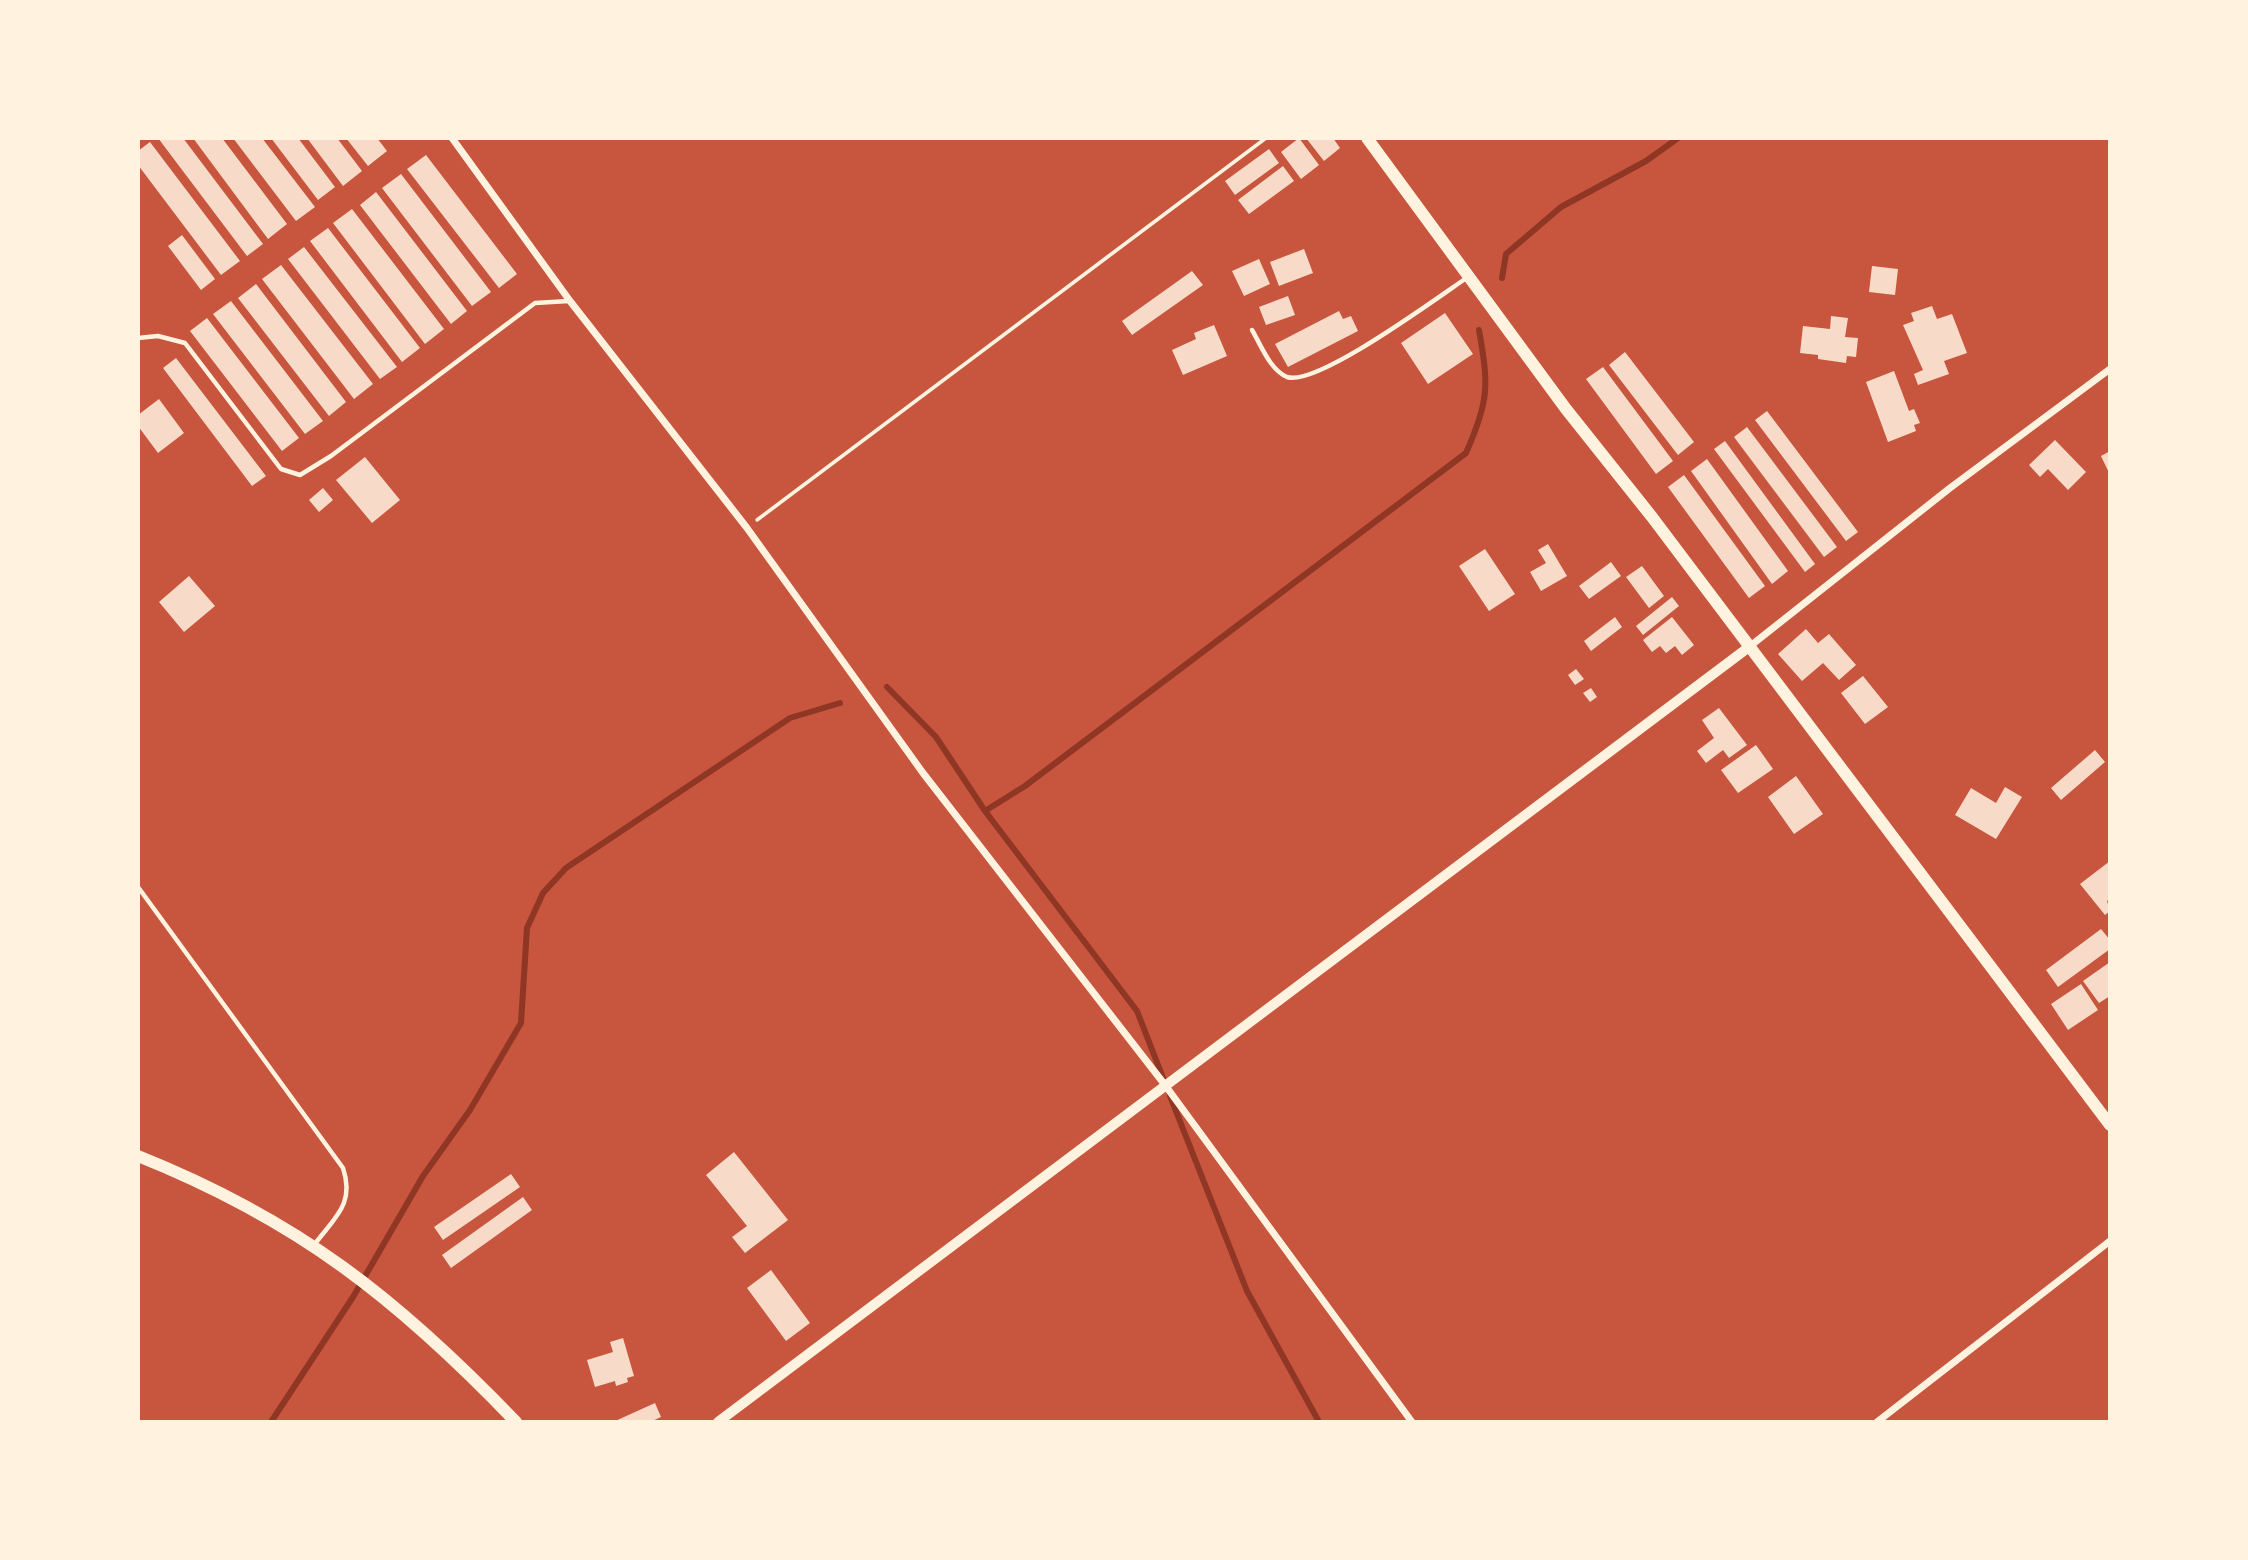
<!DOCTYPE html>
<style>
body{margin:0}
#map{position:relative;width:2248px;height:1560px;overflow:hidden;background:#c8553d;font-family:Rubik,sans-serif}
canvas{display:block}
.frame{position:absolute;inset:0;border:140px solid #fff3e0;pointer-events:none}
</style>
<div id="map">
<canvas width="2248" height="1560"></canvas>
<div class="frame"></div>
</div>
<script>
const ctx = document.querySelector('canvas').getContext('2d');
ctx.lineJoin = 'round';
function strokePath(path, color, width, dash) { ctx.strokeStyle = color; ctx.lineWidth = width; ctx.lineCap = dash ? 'butt' : 'round'; ctx.setLineDash(dash || []); ctx.stroke(path); }
function paint(path, color) { ctx.fillStyle = color; ctx.fill(path, 'evenodd'); }
strokePath(new Path2D(`
 M1502,278L1506,254L1561,207L1646,161L1678,138
 M887,687L936,737L985,811L1137,1011L1165,1083
 M985,811L1025,786L1466,453C1489,401 1489,386 1479,330
 M1170,1096L1247,1291L1319,1422
 M271,1422L353,1297L423,1176L470,1110L521,1023L527,928L543,893L566,868L790,718L840,703`), '#8f3625', 6);
paint(new Path2D(`
 M158,138H183L263,244L247,256Z
 M193,138H222L287,224L268,239Z
 M233,138H262L315,207L296,221Z
 M271,138H298L335,187L318,200Z
 M307,138H337L362,171L343,186Z
 M346,138H377L387,151L368,166Z
 M1299,138L1319,165L1301,179L1281,152Z
 M1306,138H1333L1340,148L1324,161Z
 M150,142L240,261L221,275L138,165V151Z
 M1269,149L1279,163L1235,195L1225,181Z
 M426,155L517,274L499,288L407,169Z
 M1283,166L1294,181L1249,214L1238,200Z
 M401,174L491,292L472,306L382,188Z
 M376,192L467,311L451,324L360,205Z
 M352,209L444,329L425,344L333,223Z
 M328,228L420,348L402,362L310,241Z
 M182,235L215,279L201,290L168,246Z
 M304,247L397,367L380,379L288,259Z
 M1304,249L1313,273L1279,286L1270,262Z
 M1259,259L1270,284L1244,296L1232,271Z
 M281,265L373,384L354,399L262,279Z
 M1872,266L1898,269L1895,295L1869,292Z
 M1192,271L1203,285L1132,335L1122,321Z
 M256,284L346,402L329,416L238,298Z
 M1288,296L1295,315L1266,325L1259,307Z
 M231,301L323,421L305,434L213,314Z
 M1932,306L1937,319L1952,314L1967,353L1944,361L1949,374L1918,385L1914,374L1923,370L1903,325L1914,321L1911,313Z
 M1339,311L1343,319L1351,316L1358,331L1288,367L1275,344Z
 M1445,313L1473,354L1428,384L1401,343Z
 M1831,316L1848,318L1845,337L1858,338L1856,357L1847,356L1846,363L1818,359V355L1800,353L1803,326L1830,329Z
 M207,318L299,438L282,451L190,331Z
 M1214,325L1227,356L1183,375L1172,350L1196,339L1194,333Z
 M1625,352L1694,442L1678,455L1609,365Z
 M176,358L266,476L252,486L163,368Z
 M1603,367L1673,461L1656,474L1586,379Z
 M1894,371L1909,411L1914,409L1920,423L1914,425L1916,431L1888,442L1866,382Z
 M159,399L184,433L158,453L138,426V415Z
 M1767,411L1858,532L1846,541L1755,420Z
 M1747,427L1837,547L1824,557L1734,437Z
 M2055,440L2086,472L2068,490L2048,469L2040,477L2029,465Z
 M1725,441L1815,564L1805,572L1714,449Z
 M2110,451V475L2101,456Z
 M365,457L400,500L372,523L336,480Z
 M1707,459L1788,571L1772,584L1691,471Z
 M1684,475L1765,586L1749,598L1668,487Z
 M323,488L333,500L319,512L309,500Z
 M1548,544L1567,576L1541,591L1530,572L1546,563L1538,550Z
 M1485,549L1515,594L1489,611L1459,566Z
 M1611,562L1621,576L1589,599L1579,586Z
 M1642,566L1664,596L1649,608L1626,577Z
 M189,576L215,606L184,632L159,602Z
 M1672,597L1679,606L1643,635L1636,626Z
 M1615,617L1622,627L1591,651L1584,641Z
 M1672,617L1694,645L1682,655L1675,646L1666,653L1660,646L1652,652L1643,640Z
 M1806,629L1818,643L1829,634L1856,665L1839,680L1823,663L1802,681L1778,654Z
 M1576,669L1584,679L1575,685L1568,675Z
 M1863,676L1888,707L1865,724L1841,693Z
 M1591,688L1597,697L1590,702L1583,693Z
 M1719,708L1747,745L1729,758L1723,750L1706,763L1697,751L1714,738L1702,720Z
 M1756,745L1773,769L1738,793L1721,770Z
 M2095,750L2105,762L2061,800L2051,788Z
 M1796,776L1823,814L1794,834L1768,797Z
 M2005,787L2022,797L1996,839L1955,815L1971,788L1996,803Z
 M2110,861V898L2107,901L2110,911L2105,915L2080,884Z
 M2101,929L2110,940V949L2058,987L2046,970Z
 M2110,962V996L2099,1003L2083,981Z
 M2081,984L2098,1010L2068,1030L2051,1004Z
 M734,1152L788,1220L745,1253L732,1237L747,1226L706,1175Z
 M511,1174L520,1187L443,1240L434,1227Z
 M523,1197L532,1210L451,1268L442,1255Z
 M771,1270L810,1323L786,1341L747,1288Z
 M623,1338L634,1376L627,1378L628,1382L616,1386L615,1381L595,1387L587,1360L613,1352L610,1342Z
 M655,1403L661,1417L650,1422H613Z`), '#f7dbc8');
strokePath(new Path2D(`
 M757,520L1266,138`), '#fff3e0', 3.5);
strokePath(new Path2D(`
 M1252,330C1261,345 1270,370 1287,377C1317,387 1438,297 1468,277
 M138,338L158,336L185,343L281,469L300,475L331,456L535,303L569,301
 M138,887L343,1168C355,1204 335,1217 314,1245`), '#fff3e0', 4.5);
strokePath(new Path2D(`
 M452,138L570,301L747,528L923,773L1165,1085L1412,1422
 M1749,647L1950,488L2110,369
 M1877,1422L2110,1241`), '#fff3e0', 7);
strokePath(new Path2D(`
 M718,1422L1749,647`), '#fff3e0', 10);
strokePath(new Path2D(`
 M1367,138L1566,409L1652,517L2110,1125
 M138,1156C298,1220 398,1299 516,1422`), '#fff3e0', 12);
</script>
